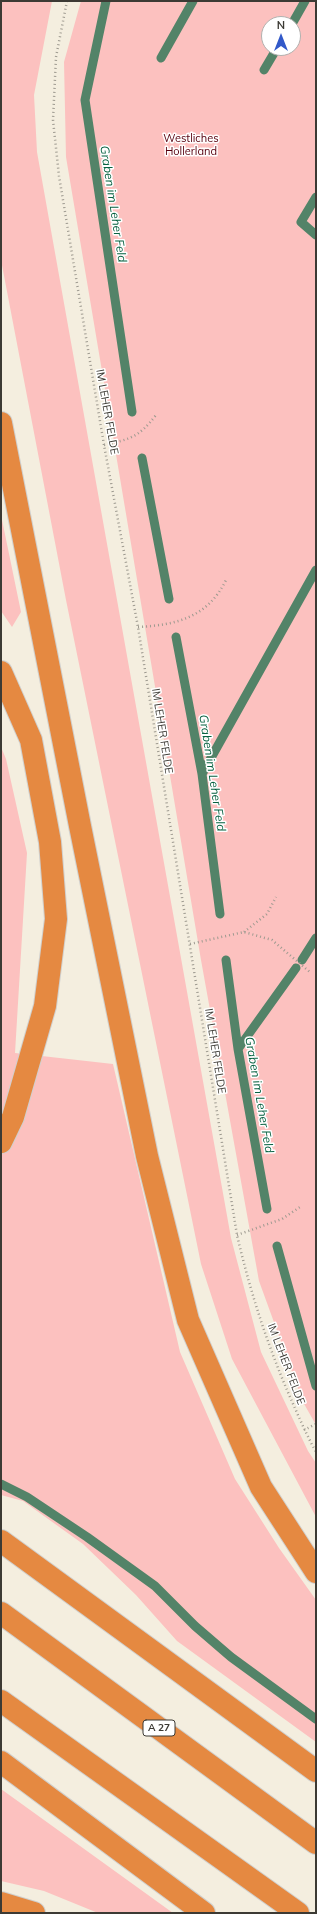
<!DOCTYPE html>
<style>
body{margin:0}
#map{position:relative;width:317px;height:1914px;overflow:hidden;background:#f4eedf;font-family:Mulish,sans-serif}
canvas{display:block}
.frame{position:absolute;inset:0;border:2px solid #3c3a34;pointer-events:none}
.north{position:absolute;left:261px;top:16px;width:40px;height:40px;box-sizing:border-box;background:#fff;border:1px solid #b1b0ae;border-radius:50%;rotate:0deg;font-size:11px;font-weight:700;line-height:16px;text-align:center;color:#3c3a34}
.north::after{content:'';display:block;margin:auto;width:14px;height:18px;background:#3259c9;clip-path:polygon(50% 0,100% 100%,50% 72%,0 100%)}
</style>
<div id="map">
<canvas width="317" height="1914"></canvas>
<div class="frame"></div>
<div class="north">N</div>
</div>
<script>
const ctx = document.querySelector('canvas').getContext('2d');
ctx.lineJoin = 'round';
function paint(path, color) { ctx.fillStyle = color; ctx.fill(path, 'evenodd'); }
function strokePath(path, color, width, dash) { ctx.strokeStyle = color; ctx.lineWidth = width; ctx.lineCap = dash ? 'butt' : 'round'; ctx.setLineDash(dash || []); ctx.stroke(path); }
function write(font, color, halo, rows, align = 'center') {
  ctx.font = font + ' Mulish,sans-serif'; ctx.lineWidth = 3; ctx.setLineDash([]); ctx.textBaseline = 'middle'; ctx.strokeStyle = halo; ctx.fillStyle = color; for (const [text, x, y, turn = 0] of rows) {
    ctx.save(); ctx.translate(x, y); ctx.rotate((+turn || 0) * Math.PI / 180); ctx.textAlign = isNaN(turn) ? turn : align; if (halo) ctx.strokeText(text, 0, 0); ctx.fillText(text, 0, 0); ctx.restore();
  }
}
paint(new Path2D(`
 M1,1H52L34,95L37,152L231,1238L261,1352L308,1451L316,1463V1517L232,1359L201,1264L66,600L1,260Z
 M81,1H316V1425L303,1402L259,1281L201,960L66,157L64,62ZM269,24H293V48H269Z
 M1,515L21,612L12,627L1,611Z
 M1,747L6,759L27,853L15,1053L113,1064L180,1352L235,1479L279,1548L316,1600V1742L177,1641L136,1595L83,1544L23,1501L1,1495Z
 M1,1789L173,1913H98L44,1891L1,1881Z`), '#fcc1bf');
strokePath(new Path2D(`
 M106,1L85,100L132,412
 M292,24L305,1
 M161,58L193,1
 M264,70L277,48
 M316,197L301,222L316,235
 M142,458L169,599
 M176,637L202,774L220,914
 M202,774L316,570
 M226,960L238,1049L267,1209
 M302,960L316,938
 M238,1049L296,968
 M277,1246L316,1386
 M1,1484L27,1497L87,1537L155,1586L195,1626L231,1657L316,1719`), '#538368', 9);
const motorway = new Path2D(`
 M1,423L80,826L147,1156L188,1320L261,1487L316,1572
 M1,672L31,740L50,842L56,919L45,1006L13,1117L1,1142
 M1,1541L316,1771
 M1,1613L316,1843
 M1,1701L298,1913
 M1,1762L204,1913
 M1,1903L34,1913`);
strokePath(motorway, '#d0d0ce', 24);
strokePath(new Path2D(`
 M67,1L56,57L53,120L59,176L104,445L138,627L237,1235C250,1291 267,1344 290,1397C298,1415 306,1434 316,1452
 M104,445C131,439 139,437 156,415
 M138,627C177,625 208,617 226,580
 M244,932L267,914L276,897
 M190,944L244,932L272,940L311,973
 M237,1235L282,1219L300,1207
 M304,1430L316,1424`), '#9e9a90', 2.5, [1, 3]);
strokePath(motorway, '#e58941', 22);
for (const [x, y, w] of [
 [159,1728,32]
]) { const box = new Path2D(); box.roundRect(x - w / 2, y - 8, w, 16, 3); ctx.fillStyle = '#fff'; ctx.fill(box); strokePath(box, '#3c3a34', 1); }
write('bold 10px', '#3c3a34', null, [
 ["A 27",159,1728]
]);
write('11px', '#57000e', '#fff', [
 ["Westliches",191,139],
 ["Hollerland",191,152]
]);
write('11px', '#3c3a34', '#fff', [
 ["IM LEHER FELDE",107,412,80],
 ["IM LEHER FELDE",162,731,81],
 ["IM LEHER FELDE",215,1051,81],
 ["IM LEHER FELDE",286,1364,69]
]);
write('italic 12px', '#076140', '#fff', [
 ["Graben im Leher Feld",113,204,81],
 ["Graben im Leher Feld",212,773,81],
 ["Graben im Leher Feld",259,1095,80]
]);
</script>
